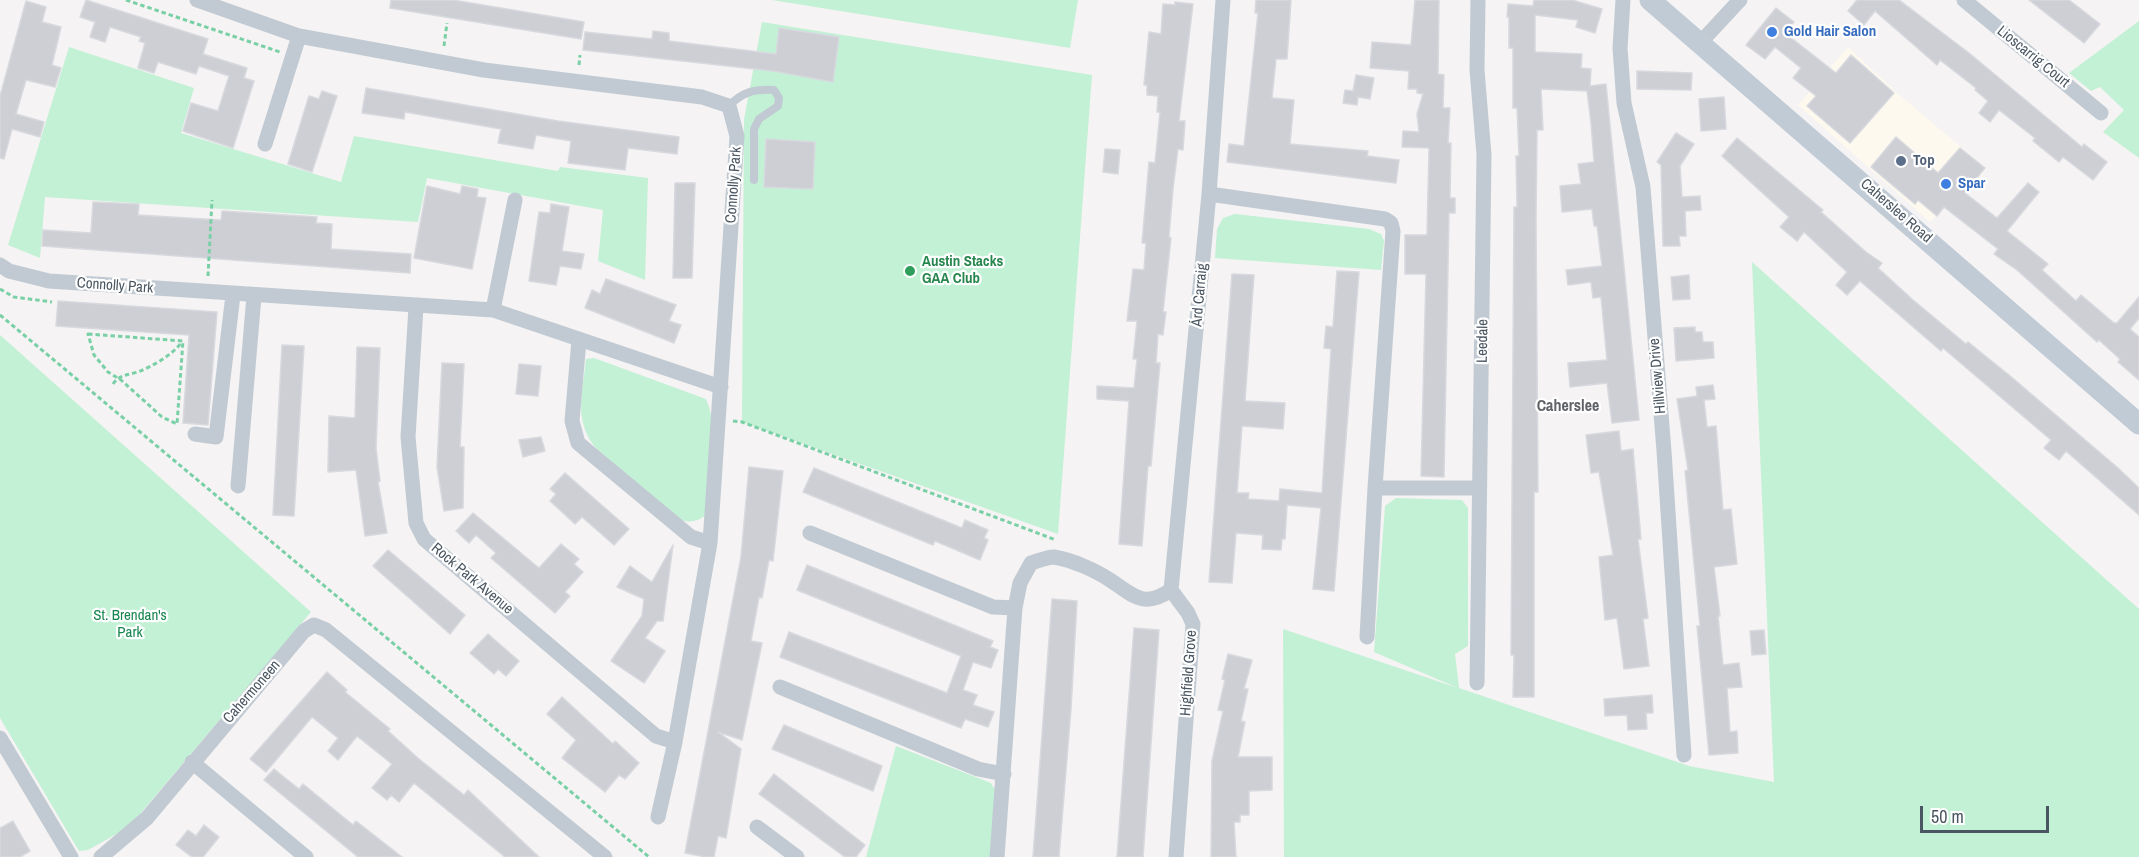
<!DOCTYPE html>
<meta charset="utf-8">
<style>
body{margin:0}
#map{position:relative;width:2139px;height:857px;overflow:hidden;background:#f5f3f3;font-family:"Archivo Narrow",sans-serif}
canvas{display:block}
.scale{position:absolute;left:1920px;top:806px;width:129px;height:27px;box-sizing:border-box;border:3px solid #4a5661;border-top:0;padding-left:8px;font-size:18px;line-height:21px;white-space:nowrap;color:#4a5661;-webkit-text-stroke:4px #fff;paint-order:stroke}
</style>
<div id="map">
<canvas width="2139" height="857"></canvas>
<div class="scale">50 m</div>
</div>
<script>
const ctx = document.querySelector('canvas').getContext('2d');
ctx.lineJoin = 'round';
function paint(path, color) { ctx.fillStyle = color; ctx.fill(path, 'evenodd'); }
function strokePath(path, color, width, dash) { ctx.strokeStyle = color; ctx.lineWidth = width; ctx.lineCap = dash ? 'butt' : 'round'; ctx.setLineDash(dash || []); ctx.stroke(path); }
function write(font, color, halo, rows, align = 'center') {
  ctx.font = font + ' "Archivo Narrow",sans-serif'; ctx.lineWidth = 4.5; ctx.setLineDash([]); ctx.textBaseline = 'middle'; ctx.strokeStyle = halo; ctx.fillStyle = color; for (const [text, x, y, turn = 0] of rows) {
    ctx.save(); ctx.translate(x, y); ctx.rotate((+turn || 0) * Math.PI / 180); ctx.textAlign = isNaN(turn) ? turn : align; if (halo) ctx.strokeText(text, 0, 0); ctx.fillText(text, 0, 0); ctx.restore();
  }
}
paint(new Path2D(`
 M1848,47L1897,93L1987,169L1979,178L1974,176L1930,222L1798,105Z`), '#fdf9ef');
paint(new Path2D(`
 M772,0H1078L1070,48Z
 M2139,21V158L2103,132L2124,110L2100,87L2091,91L2069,73Z
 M762,22L1092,75L1058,534L742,422L744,120Z
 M69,47L194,88L181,133L341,182L354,136L558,171L560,167L648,178L645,280L598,261L603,210L427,178L418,222L45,197L40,258L8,245Z
 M1235,214L1369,229L1381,234L1384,241L1381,270L1215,258L1217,229L1223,218Z
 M1752,262L2139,609V857H1284L1283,629L1458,688L1374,652L1385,506L1396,498L1462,500L1468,508V646L1455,654L1459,688L1689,766L1774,782Z
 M0,335L311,612L129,827L88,850L79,851L0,718Z
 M594,358L706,399C720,429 709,482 706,515C695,523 688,523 675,518L595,447C573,419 583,392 586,359Z
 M896,746L991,783L995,790L990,857H866Z`), '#c3f1d5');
const building = new Path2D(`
 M86,0L208,39L203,54L247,68L244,78L254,81L233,148L183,131L191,103L218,111L229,76L199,66L196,74L158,62L154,73L138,68L145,43L139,41L141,37L110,27L105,42L90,37L95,22L80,17Z
 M391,0H453L584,22L581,39L390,8Z
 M1256,0H1291L1287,59H1276L1272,98L1294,100L1290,144L1368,151L1367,156L1399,160L1396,183L1227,162L1229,144L1244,146L1258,13H1255Z
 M1415,0H1439L1438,74L1444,75L1443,108H1450L1448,143H1451L1450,198H1455V213H1449L1444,477L1421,476L1426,274H1405V235H1427L1429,148L1402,147L1403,131L1419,132L1417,114L1423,94L1417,93V89H1408L1409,71L1370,68L1372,42L1411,45Z
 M1534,0H1572L1602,9L1595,33L1576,27L1578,20L1535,15V52L1582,54L1581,68L1591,69L1590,86L1606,84L1639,420L1612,423L1607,383L1570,387L1568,363L1607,360L1601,297L1593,298L1591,282L1568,285L1566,270L1602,266L1597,226H1594L1592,209L1562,212L1560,186L1581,184L1578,164L1594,162L1591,123L1587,91L1541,89L1543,130H1537L1536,219L1538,492H1534V697H1513L1514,655H1511L1514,207H1517L1516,156H1519L1517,108H1513V48H1509V17H1507L1508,4L1533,6Z
 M1857,0H1899L1969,53L2082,147L2084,144L2107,162L2093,180L2063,157L2059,162L2033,141L2035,138L1999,110L1990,122L1979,113L1988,101L1975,90L1976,88L1940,60L1937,65L1875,11L1864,25L1848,11Z
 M2029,0H2069L2100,24L2084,43Z
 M26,1L46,7L42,22L61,27L52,65L61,68L55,87L26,80L16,114L44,122L40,137L12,129L4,159L0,158V96Z
 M1175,2L1193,4L1179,121H1185L1183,150L1178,149L1173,189L1169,237L1171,238L1163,312H1166L1163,335L1158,334L1156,363H1160L1151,466H1148L1142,546L1119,544L1129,401L1097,399V386L1134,388L1137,359H1133L1137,321H1127L1133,269L1144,270L1146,243H1142L1149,162L1155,163L1160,112H1157L1158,96L1147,95V85H1144L1149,32L1161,34L1163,4L1175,5Z
 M1776,8L1794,22L1785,33L1836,73L1851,55L1894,93L1850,143L1807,106L1816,96L1793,78L1801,68L1775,47L1765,59L1746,45Z
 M779,28L839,37L833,82L773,71L583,50L585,32L652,39L653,31L669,33V41L776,54Z
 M1637,71L1692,73L1691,90L1637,89Z
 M1356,75L1374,78L1370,99L1358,97L1357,105L1343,103L1345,90L1353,91Z
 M366,88L558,121L679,137L677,154L628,148L625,170L568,163L571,141L536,135L533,149L498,143L501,129L405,112L404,119L362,113Z
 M322,91L337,96L312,172L288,164L309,96L319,99Z
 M1724,97L1726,129L1701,131L1699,99Z
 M1676,133L1694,144L1680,166L1682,197L1700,196L1701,210L1685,211L1686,236H1679L1680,246H1663L1661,165L1657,162Z
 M1896,137L1938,173L1960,148L1985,168L1965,193L1997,218L2028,183L2039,192L2007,231L2048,264L2042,270L2076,301L2081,295L2114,323H2117L2139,297V318L2130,329L2139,337V380L2118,362L2120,359L2099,340L2097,342L2017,270L1994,254L1998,249L1944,207L1937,216L1918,200L1915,204L1871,167Z
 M1737,138L1823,210L1821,212L1866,252L1882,263L1878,268L1913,300L1966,344L1968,342L2009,375L2118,468L2139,488V515L2066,451L2059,460L2044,448L2051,440L1943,348L1941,351L1860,281L1847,295L1836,285L1847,272L1804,232L1797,241L1780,227L1789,217L1722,156Z
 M766,139L815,142L813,189L764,187Z
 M1105,149L1120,150L1118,174L1103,172Z
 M675,183H695L692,278H673Z
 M427,186L460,194L462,186L478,189L477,197L486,198L472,269L414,258Z
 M93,202L139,204L138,215L171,217L221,220L222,211L317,217L316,223L332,224L331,249L411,254L410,273L42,246L43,230L91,233Z
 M551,204L569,207L562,251L584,254L581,269L560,266L556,285L529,281L539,212L550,213Z
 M1337,271L1359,272L1334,591L1313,589L1321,508L1287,505L1285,539H1282L1281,550L1262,549L1263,535L1236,533L1232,583L1209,582L1232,274L1254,275L1245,401L1285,403L1283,429L1242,426L1237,493H1249L1248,499L1279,501L1280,489L1322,493L1331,349L1324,348L1326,326L1333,327Z
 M1689,275L1690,299L1673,300L1671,277Z
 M606,279L676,305L669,321L681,325L674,343L585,308L592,290L600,294Z
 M58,301L217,312L208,425L183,423L189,335L56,326Z
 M1695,327V332H1702L1703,342H1713L1714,358L1676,361L1674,328Z
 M282,345L304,346L294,516L273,515Z
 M357,347L380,348L376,448L380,481L378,482L387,533L365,536L356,470L328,472L329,416L355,418Z
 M442,363L464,364L460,447H464L463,508L444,511L437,467Z
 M519,364L541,366L538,396L516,394Z
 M1713,385L1715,399L1704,400L1707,427L1716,426L1723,510L1731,509L1737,564L1714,567L1720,616H1718L1723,665L1739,663L1742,687L1727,688L1730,732L1737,731L1738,753L1709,755L1697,626H1700L1685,471L1688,470L1677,399L1697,396L1696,387Z
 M1619,431L1621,451L1633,449L1641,539H1638L1648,618L1643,619L1649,666L1624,669L1617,618L1605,620L1599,557L1613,555L1599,472L1591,473L1586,435Z
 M541,437L545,451L523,457L519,440Z
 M749,467L783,471L773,561L769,560L762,598L759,597L751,641L762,643L742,740L718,732L741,749L726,838L718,836L714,857H706L685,853L741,557Z
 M814,468L962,528L965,520L988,530L984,538L988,540L980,560L935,541L933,545L803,492Z
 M565,473L629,529L614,545L582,517L575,524L550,501L556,494L550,489Z
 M473,513L539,568L561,544L579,559L574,564L583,572L565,592L570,596L555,613L491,558L496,553L476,535L469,543L456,531Z
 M673,545L663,621H657L645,638L665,651L644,683L611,661L642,616L644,599L617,587L630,566L652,582Z
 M388,550L465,615L450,634L373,566Z
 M807,565L993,641L990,647L998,650L991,668L973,662L963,690L977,695L973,705L994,712L988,727L965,719L961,728L780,657L789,632L947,693L961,656L797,590Z
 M1052,599L1077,601L1071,709L1059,857H1033Z
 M1134,628L1159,630L1157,659L1143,857H1117Z
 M1764,630L1766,654L1752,655L1750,631Z
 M488,634L519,661L506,676L498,669L494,674L470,653Z
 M1228,654L1252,660L1244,689H1248L1241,721L1245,722L1238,757H1272V790L1249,791V815H1240V822H1234L1236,857H1211L1212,761L1223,711L1218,710L1225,680L1222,679Z
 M327,672L347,690L345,692L390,729L388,731L419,759L464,795L468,790L539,857H505L414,783L399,802L391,795L387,800L372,788L392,764L357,736L338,760L328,751L338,738L312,717L266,772L250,759Z
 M1652,695L1653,713H1646L1647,729L1628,730L1627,715L1605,716L1604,699Z
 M562,697L613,744L615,741L639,763L625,779L619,775L605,792L562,758L576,740L547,714Z
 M784,725L882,766L873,791L772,749Z
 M274,769L299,789L303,784L353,825L356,821L402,857H358L264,780Z
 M774,774L865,845L856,857H845L759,794Z
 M13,821L30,851L20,857H0V828Z
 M204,825L219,837L203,857H192L176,845L188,830L196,836Z`);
paint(building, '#cdcfd5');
strokePath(building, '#d7d9de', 1.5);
strokePath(new Path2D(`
 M126,0L280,52
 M444,46L447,23
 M579,65L580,55
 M208,276L212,200
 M0,289L14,297L52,302
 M0,315L649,857
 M88,334L183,341L177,424L162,417L121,380L108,372L94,355Z
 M113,384C119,375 128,375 138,372C153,366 172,355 181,343
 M733,421L742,422L1056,540`), '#7ad0a6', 3, [4.5, 3]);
strokePath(new Path2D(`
 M729,106C742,92 754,89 774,90L779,98L778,106L759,119L754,129V180`), '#c1cad2', 8);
strokePath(new Path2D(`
 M197,0L299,36L484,70L702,97L729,106L737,136L710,543L675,742L658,817
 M1623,0L1620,48L1624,103L1643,187L1664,451L1684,755
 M1964,0L2101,113
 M1700,43L1740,0
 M265,144L299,36
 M1209,194L1385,219L1391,223L1393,231L1375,488
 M0,265L9,271L49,281L493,310L721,387
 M416,307L408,437L416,523L424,539L656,736L675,742
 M493,310L515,200
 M579,340L572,421L578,443L691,537L710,543
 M195,434L216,437L233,295
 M238,486L254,296
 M810,533L993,607L1015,608
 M1171,590L1209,194L1223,0
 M1171,590L1188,613L1193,624L1176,857
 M1367,637L1375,488H1479
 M1477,683L1484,155L1477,70L1478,0
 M780,687L978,769L1004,774
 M0,738L71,857
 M192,762L306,857
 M757,827L797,857
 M101,857L147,818L304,631L314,625L326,630L605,857
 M997,857L1015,608L1020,583L1031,563C1038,561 1047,557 1054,557C1072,560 1095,570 1110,580C1133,595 1143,609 1171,590`), '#c1cad2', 15);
strokePath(new Path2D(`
 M1650,0L2139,424`), '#c1cbd6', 21);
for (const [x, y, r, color] of [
 [1772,32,6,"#3f7fe0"],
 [1901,161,6,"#5c6f8a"],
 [1946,184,6,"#3f7fe0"],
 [910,271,6,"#2e9e5b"]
]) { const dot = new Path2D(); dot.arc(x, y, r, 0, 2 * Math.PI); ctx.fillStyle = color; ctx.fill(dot); strokePath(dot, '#fff', 2); }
write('bold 15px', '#366cbe', '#fff', [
 ["Gold Hair Salon",1784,32],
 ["Spar",1958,184]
], 'left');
write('15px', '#4a5661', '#fff', [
 ["Lioscarrig Court",2033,57,39],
 ["Connolly Park",734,185,-86],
 ["Caherslee Road",1896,211,41],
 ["Connolly Park",115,286,4],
 ["Árd Carraig",1200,295,-85],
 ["Leedale",1483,341,-89],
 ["Hillview Drive",1658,376,-95],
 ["Rock Park Avenue",472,579,40],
 ["Highfield Grove",1189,673,-86],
 ["Cahermoneen",252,692,-49]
]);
write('bold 15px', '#4e5e75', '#fff', [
 ["Top",1913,161]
], 'left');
write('bold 15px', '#27864d', '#fff', [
 ["Austin Stacks",922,262],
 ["GAA Club",922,279]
], 'left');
write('15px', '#17864f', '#fff', [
 ["St. Brendan's",130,616],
 ["Park",130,633]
]);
write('bold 16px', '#5f6368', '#fff', [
 ["Caherslee",1568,407]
]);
</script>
